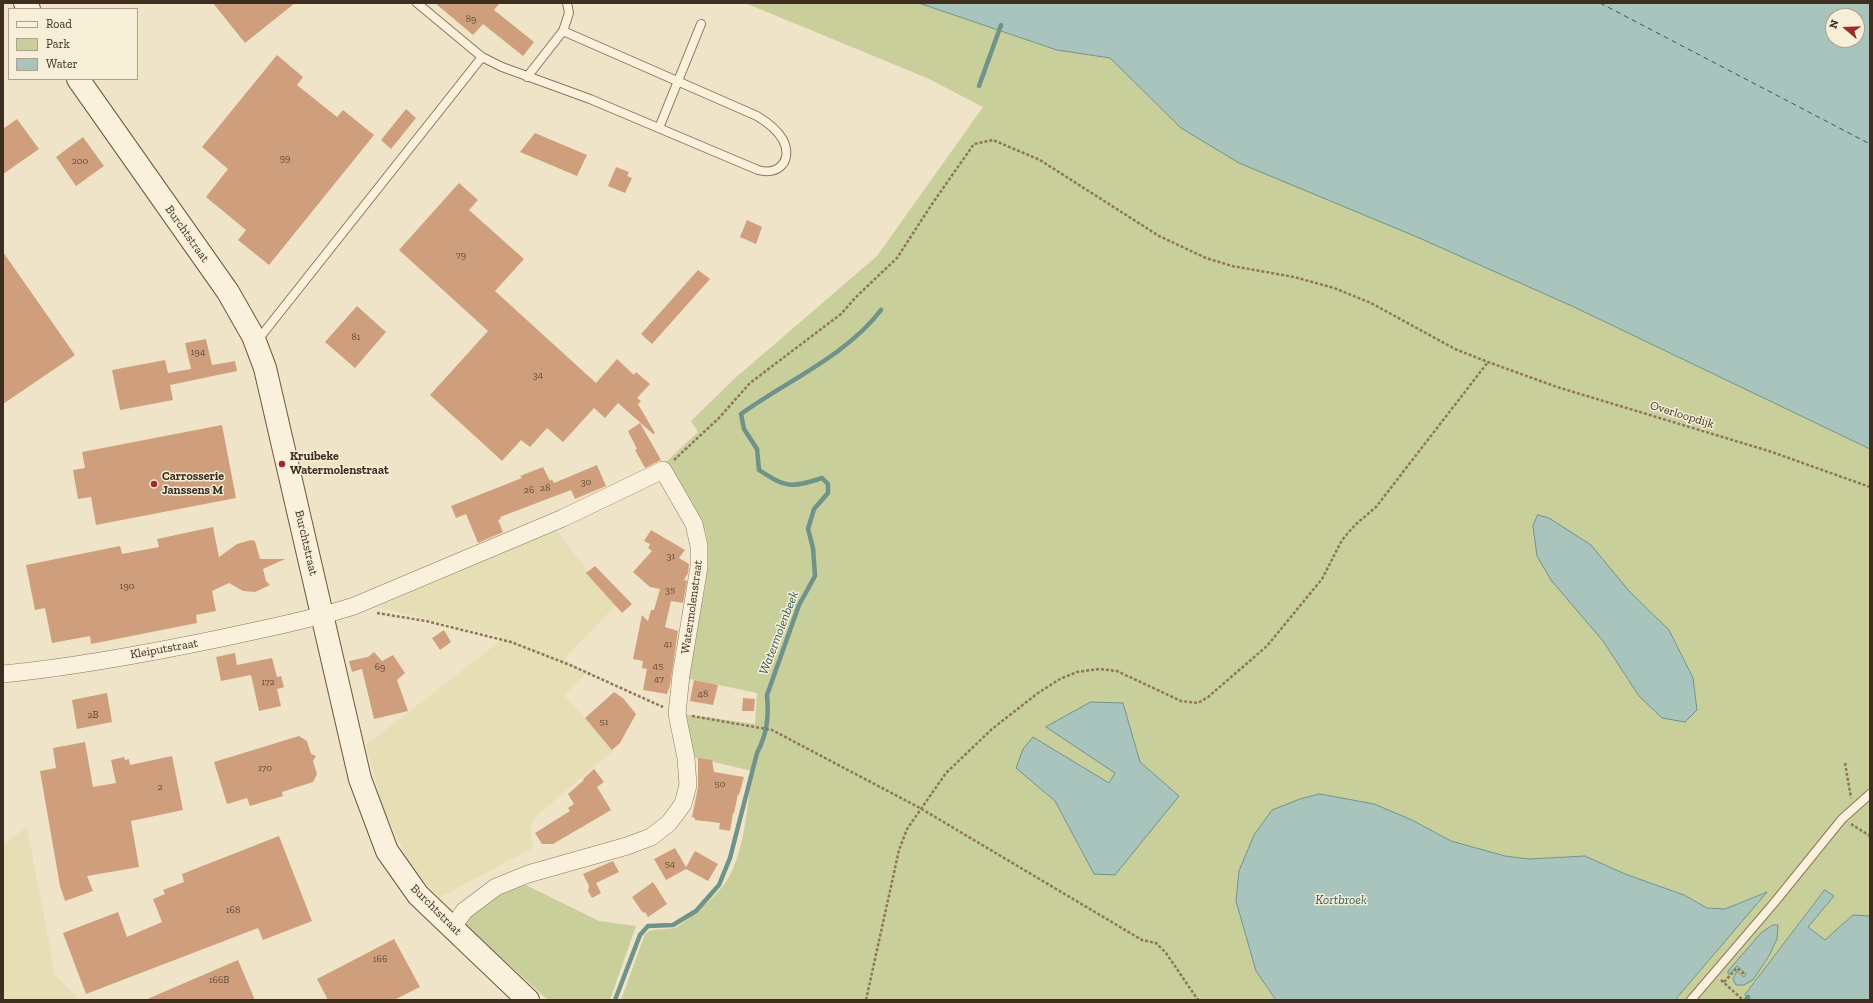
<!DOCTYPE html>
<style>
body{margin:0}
#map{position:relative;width:1873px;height:1003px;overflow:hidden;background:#f0e4c8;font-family:"Zilla Slab",serif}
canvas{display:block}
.frame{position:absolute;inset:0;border:4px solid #3d2e20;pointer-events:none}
.legend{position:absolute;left:8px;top:8px;width:130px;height:72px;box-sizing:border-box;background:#f7eed8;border:1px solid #ada18e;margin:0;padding:5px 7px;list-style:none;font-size:12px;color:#3d2e20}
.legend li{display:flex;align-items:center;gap:8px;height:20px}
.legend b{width:20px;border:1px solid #ada18e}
.north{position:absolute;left:1825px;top:8px;width:40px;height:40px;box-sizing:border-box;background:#f7eed8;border:1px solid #ada18e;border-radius:50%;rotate:289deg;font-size:11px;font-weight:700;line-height:16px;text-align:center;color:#3d2e20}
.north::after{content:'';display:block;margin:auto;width:14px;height:18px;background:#9e2a2b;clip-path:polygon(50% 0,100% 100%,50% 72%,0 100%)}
</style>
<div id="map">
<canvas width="1873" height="1003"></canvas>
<div class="frame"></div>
<ul class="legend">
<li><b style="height:5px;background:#faf1dc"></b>Road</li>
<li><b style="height:11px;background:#c9cf9b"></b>Park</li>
<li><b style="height:11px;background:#a9c4bc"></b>Water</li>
</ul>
<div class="north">N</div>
</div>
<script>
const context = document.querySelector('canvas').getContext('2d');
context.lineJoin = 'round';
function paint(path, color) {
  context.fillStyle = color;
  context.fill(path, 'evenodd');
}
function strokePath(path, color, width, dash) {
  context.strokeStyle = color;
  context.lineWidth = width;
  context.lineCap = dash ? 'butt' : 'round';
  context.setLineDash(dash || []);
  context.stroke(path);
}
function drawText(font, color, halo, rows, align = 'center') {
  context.font = font + ' "Zilla Slab",serif';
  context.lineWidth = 3;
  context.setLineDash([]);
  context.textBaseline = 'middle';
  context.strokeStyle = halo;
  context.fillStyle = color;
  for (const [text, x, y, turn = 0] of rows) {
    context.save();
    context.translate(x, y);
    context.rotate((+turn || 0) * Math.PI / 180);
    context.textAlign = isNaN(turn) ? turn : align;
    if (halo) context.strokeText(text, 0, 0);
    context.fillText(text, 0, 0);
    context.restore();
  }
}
const farmland = new Path2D(`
 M556,530L615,606L564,659L588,672L564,695L614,750L535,817L531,826V837L534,847L439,898L410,865L382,806L366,745L504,638L377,607Z
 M27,827L55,975L79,1000H3V844Z`);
const green = new Path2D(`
 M745,3H919L1057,50L1110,58L1181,128L1574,307L1870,449V916L1853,915L1825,940L1807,927L1834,896L1825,890L1746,995L1751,1000H1675L1766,892L1725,909L1707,908L1684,895L1625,874L1585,856L1529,859L1505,856L1451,841L1412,820L1239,871L1236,901L1256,971L1276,1000H621L645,934C655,925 670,933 680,925C695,914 710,901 723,886C745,857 747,806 752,771L692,757L684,714L755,724L757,693L685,678C693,643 716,563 705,531C696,507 681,483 666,462L698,432L691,421L734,379L877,256L983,107L927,78ZM1549,518L1565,529L1669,630L1693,678L1697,710L1639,696L1603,641ZM1123,703L1140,762L1179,796L1094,874L1055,801L1016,768L1033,737L1109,783L1115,773ZM1777,939L1769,956L1753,980L1733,979L1737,972L1744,977L1746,974L1737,965Z
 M524,884L599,921L636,926L610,1000H548L464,924L474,910L494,898Z`);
const water = new Path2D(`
 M919,3H1870V449L1574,307L1417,237L1239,163L1181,128L1110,58L1057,50ZM1833,16H1857V40H1833Z
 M1538,515L1549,518L1591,545L1629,591L1669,630L1693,678L1697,710L1685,722L1662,718L1639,696L1603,641L1551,580L1537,556L1533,526Z
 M1091,702L1123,703L1140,762L1179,796L1115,875L1094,874L1055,801L1016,768L1023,749L1033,737L1109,783L1115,773L1046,727Z
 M1320,794L1374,804L1412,820L1451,841L1505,856L1529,859L1585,856L1625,874L1684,895L1707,908L1725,909L1767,892L1675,1000H1276L1256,971L1236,901L1239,871L1254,835L1272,810L1300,799Z
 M1825,890L1834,896L1808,927L1825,940L1853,915L1870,916V1000H1751L1745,995Z
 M1773,925H1778L1777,939L1769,956L1753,980L1744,985H1736L1733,979L1737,971L1744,977L1746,974L1737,966L1730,974H1728V971L1761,933Z`);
const stream = new Path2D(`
 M979,86L1001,25
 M615,1000L640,935L648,926L673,925L696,911L719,885L730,858L757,753C767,734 769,717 767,695L799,605L815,576L813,548L808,529L814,509L828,493V484L822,478C791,488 786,488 759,470L757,449L744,429L741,414C787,381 847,355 881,310
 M1746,1000L1748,997`);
const ferry = new Path2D(`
 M1600,3L1870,144`);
const building = new Path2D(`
 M213,3H295L245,43Z
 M435,3H500L494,10L534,42L523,56L483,24L473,35Z
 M277,55L303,77L297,85L337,117L343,110L374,135L269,265L238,240L246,230L206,197L228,169L202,147Z
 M406,109L416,118L391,149L381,140Z
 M17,119L39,149L3,174V129Z
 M535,133L587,155L577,176L520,152Z
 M83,137L104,166L76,186L56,157Z
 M616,167L629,172L627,176L632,178L625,193L608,186Z
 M459,183L478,200L469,210L524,259L495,291L596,383L617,359L634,375L636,372L650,384L637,398L641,401L638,404L655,433L653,434L618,403L605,418L594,408L563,442L547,428L530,447L521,440L502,461L430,395L488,331L399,250Z
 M747,220L762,227L756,244L740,237Z
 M3,252L75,355L3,404Z
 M698,270L710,279L652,344L641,334Z
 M357,306L386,332L355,368L325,342Z
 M206,339L212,365L235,361L237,371L170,385L173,400L120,410L112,370L165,360L168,373L191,369L185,343Z
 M640,423L661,460L645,468L635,450L637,449L628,431Z
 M222,425L236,498L96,525L91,497L78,499L73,470L85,468L82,452Z
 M597,465L606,486L575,499L571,490L500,517L501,519L498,520L503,532L478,543L466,514L456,518L451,506L522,478L520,476L543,467L550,481L552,479L554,483Z
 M213,527L219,557L237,544L251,540L255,541L260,559H285L263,569L266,581L270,585L255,592L243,591L229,583L212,591L216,611L196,615L197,623L91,644L90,636L52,643L45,608L35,610L26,565L120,546L122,554L159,547L157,539Z
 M651,530L685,550L679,558L689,564L688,573L684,580L687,581L683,603L671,601L665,627L678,631L670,685L667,694L643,690L647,669L642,668L643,661L633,659L642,615L648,621L651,610H654L660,589L650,587L633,572L652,551L648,548L650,544L644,541Z
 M595,566L632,604L622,613L586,573Z
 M444,630L451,642L440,650L432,638Z
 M374,652L382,661L393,655L405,673L397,680L408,711L374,719L362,669L352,672L349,661L368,657Z
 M235,653L237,665L272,658L277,677L281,676L284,687L277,689L281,706L259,711L251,675L221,681L216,657Z
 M694,680L718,685L713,705L690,701Z
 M614,692L623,698L636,714L620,743L612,750L585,718Z
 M107,693L112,722L77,729L72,700Z
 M743,698L755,699L754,711H742Z
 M299,736L307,741L311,754L316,756L313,761L317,774L313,782L282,792L283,796L250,806L247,798L227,804L214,762Z
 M85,742L93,787L116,783L111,760L124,757L125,760L129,759L130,765L172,756L183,810L131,821L139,867L87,876L93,891L65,901L60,886L40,771L56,768L53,748Z
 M698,758L712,760L714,772L744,777L739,795L738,794L734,813H733L730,831L719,829L720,823L695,820V818L692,817L698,787Z
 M594,769L604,782L597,787L611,810L553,844H542L535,833L570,811L568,808L574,804L568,794L584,780L583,779Z
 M279,836L312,921L263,940L258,928L86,994L63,933L118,912L127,937L162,922L153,899L165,894L163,890L184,882L182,874Z
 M675,848L686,867L695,851L718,864L708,881L686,869L666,880L654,859Z
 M613,861L619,872L596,883L601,893L592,898L588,891L589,886L583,874Z
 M653,882L667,904L648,917L645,912L643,913L632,897Z
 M394,939L420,987L394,1000H328L317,979Z
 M238,960L255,1000H145Z`);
const path = new Path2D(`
 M674,460L719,418L750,383L841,314L856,297L897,258L932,204L974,144L993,140L1040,160L1159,236L1206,258L1232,266L1294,277L1334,288L1371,303L1455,349L1488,362L1557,387L1769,451L1870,487
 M377,613L426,621L511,642L570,665L663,707
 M692,716L772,730L920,808L1142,940L1156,943L1166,953L1198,1000
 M1845,763L1851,798
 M1851,824L1870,836
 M1721,980L1743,1000
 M1724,982L1737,968L1744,974
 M866,1000L899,850L907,829L946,773L992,729L1038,693L1060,679L1077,672L1099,669L1117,671L1181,701L1198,703L1208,697L1267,646L1322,579L1342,540L1355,525L1376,507L1488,362`);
const lane = new Path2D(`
 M417,3L482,57L502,67L590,99L758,170C779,176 793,160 783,140C777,129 767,122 757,116L563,31L527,77
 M563,31L569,13L567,3
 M659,128L701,24
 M257,341L482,57
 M1691,1000L1774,903L1842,819L1870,794`);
const street = new Path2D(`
 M3,674C76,667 150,653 222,638C267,628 311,620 354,606L563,518L663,470L694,524L699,546V567L681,675L677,714L686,758L688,785L683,804L669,823L651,837L627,846L528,874L496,887L464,911L453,927`);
const secondary = new Path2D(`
 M25,3L29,9
 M78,79L228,292L253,336L265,368L360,779L387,851L418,895L528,1000`);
const markers = [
 [282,464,4,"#9e2a2b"],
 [154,484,4,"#9e2a2b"]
];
const numberNames = [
 ["89",471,19],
 ["99",285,158],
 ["200",80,161],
 ["79",461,255],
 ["81",356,337],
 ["194",198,352],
 ["34",538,375],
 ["30",586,482],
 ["28",545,488],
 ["26",529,490],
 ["31",671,556],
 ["190",127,586],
 ["35",670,590],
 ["41",668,644],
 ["45",658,666],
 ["69",380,667],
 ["47",659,679],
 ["172",268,682],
 ["48",703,694],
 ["2B",93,715],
 ["51",604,722],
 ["170",265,768],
 ["50",720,784],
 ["2",160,787],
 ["54",670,864],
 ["168",233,910],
 ["166",380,959],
 ["166B",219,980]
];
const streetNames = [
 ["Burchtstraat",187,234,55],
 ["Overloopdijk",1682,415,17],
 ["Burchtstraat",306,543,77],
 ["Watermolenstraat",692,607,-82],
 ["Kleiputstraat",164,649,-10],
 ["Burchtstraat",436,910,45]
];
const poiNames = [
 ["Kruibeke",290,457],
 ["Watermolenstraat",290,471],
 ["Carrosserie",162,477],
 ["Janssens M",162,491]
];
const waterNames = [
 ["Watermolenbeek",779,633,-69],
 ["Kortbroek",1341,900]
];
paint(farmland, '#e6deb5');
paint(green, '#c9cf9b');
paint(water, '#a9c4bc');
strokePath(water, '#6f938a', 1);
strokePath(stream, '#6f938a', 4.5);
strokePath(ferry, '#2f5d5a', 1, [5, 4]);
paint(building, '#cf9f7d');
strokePath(lane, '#8d765c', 10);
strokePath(street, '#8d765c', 18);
strokePath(secondary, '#6f573f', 24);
strokePath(path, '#8d765c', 2.5, [3, 2]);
strokePath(lane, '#faf1dc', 8);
strokePath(street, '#faf1dc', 17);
strokePath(secondary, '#faf1dc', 22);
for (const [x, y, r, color] of markers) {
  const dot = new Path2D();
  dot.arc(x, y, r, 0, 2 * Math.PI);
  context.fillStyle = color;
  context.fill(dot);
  strokePath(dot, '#f7eed8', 1.5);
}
drawText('10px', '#624a37', null, numberNames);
drawText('12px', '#3d2e20', '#f7eed8', streetNames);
drawText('bold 12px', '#3d2e20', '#f7eed8', poiNames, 'left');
drawText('italic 13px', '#2f5d5a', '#f7eed8', waterNames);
</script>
